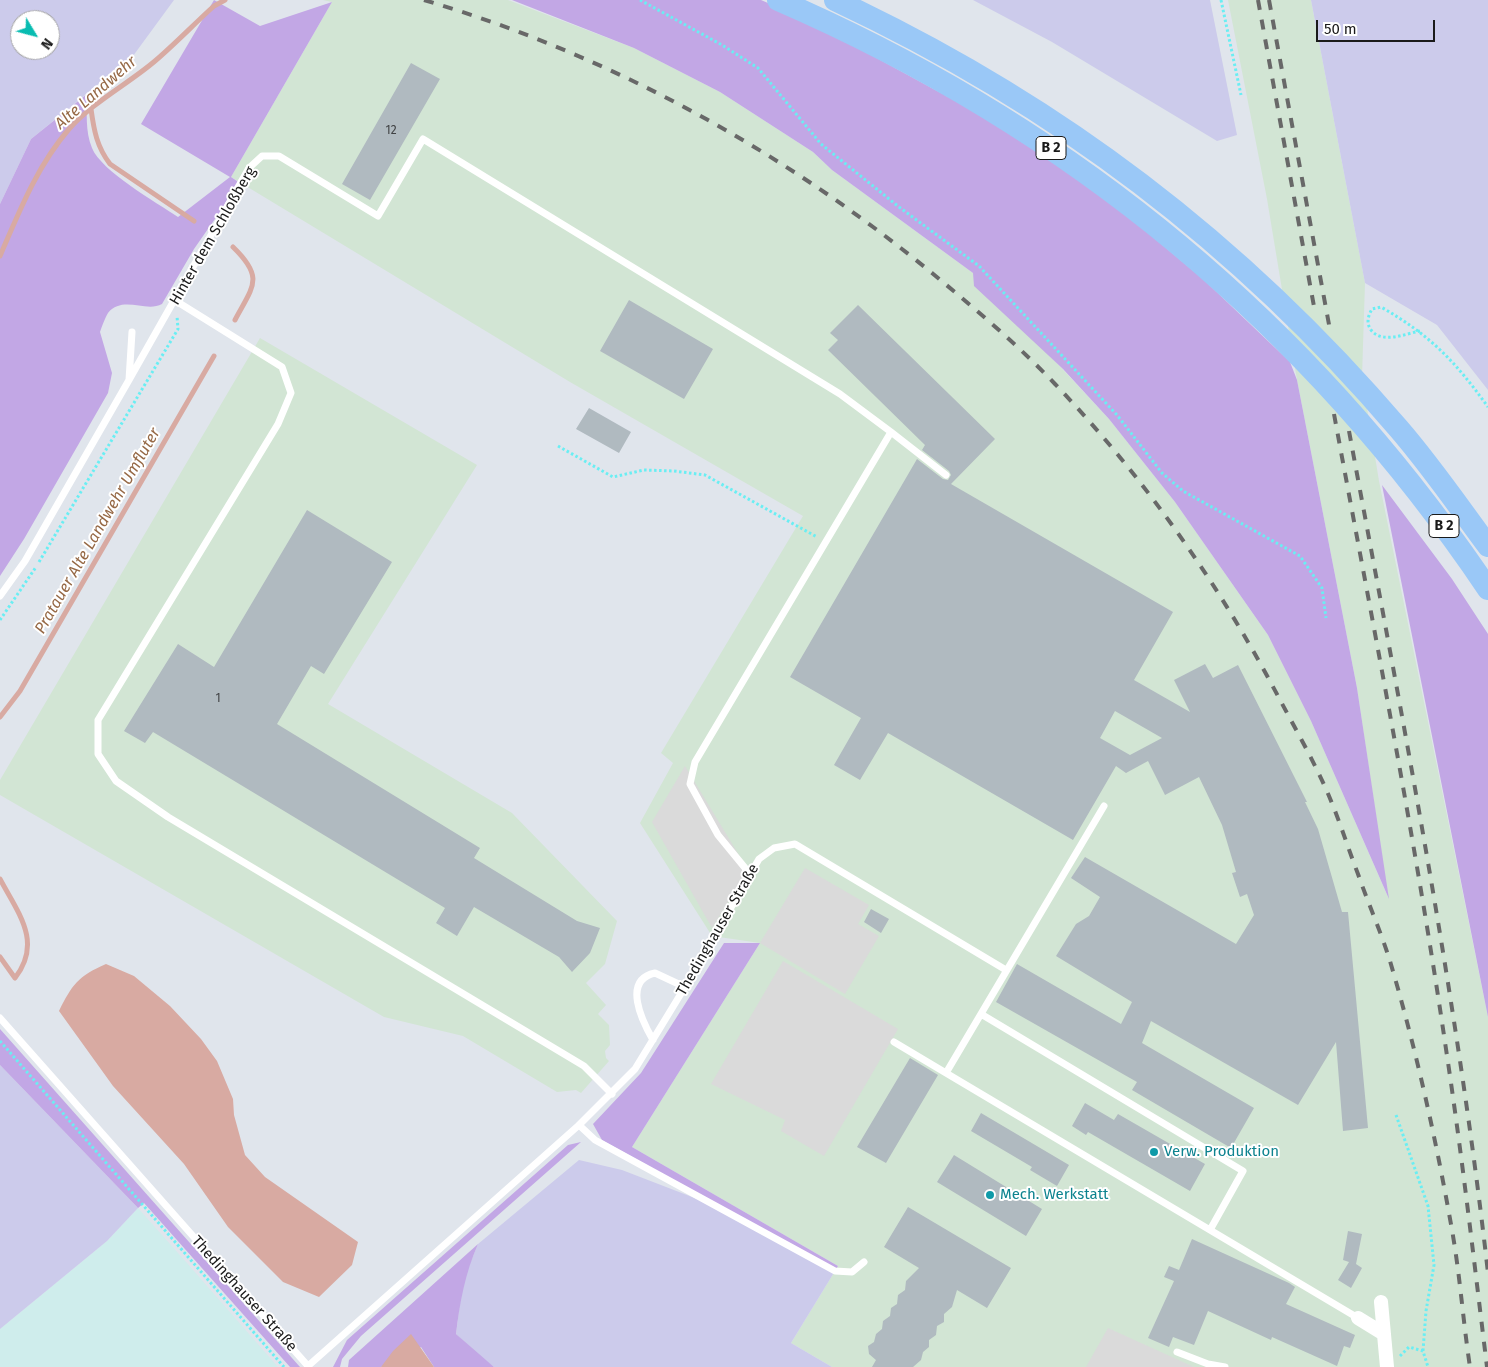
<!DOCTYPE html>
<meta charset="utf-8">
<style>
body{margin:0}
#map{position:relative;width:1488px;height:1367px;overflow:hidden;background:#e0e5ec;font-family:"Fira Sans",sans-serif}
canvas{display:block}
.north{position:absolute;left:10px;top:10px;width:50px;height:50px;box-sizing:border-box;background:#fff;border:1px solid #a3a3a3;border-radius:50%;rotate:127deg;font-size:14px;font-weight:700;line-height:20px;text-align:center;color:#1a1a1a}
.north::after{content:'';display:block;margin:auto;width:18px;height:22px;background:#08bcb1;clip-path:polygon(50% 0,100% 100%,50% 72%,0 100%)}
.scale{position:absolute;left:1316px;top:20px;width:119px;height:22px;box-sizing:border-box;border:2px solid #1a1a1a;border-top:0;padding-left:6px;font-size:15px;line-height:18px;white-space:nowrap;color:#1a1a1a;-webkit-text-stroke:4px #fff;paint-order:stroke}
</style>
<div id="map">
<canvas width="1488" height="1367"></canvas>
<div class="north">N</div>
<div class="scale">50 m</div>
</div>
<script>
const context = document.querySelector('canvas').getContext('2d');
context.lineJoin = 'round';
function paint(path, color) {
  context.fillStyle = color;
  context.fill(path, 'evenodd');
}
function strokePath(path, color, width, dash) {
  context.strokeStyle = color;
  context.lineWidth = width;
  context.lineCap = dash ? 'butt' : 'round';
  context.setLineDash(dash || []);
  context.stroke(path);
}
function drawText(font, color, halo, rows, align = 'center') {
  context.font = font + ' "Fira Sans",sans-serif';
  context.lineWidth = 4;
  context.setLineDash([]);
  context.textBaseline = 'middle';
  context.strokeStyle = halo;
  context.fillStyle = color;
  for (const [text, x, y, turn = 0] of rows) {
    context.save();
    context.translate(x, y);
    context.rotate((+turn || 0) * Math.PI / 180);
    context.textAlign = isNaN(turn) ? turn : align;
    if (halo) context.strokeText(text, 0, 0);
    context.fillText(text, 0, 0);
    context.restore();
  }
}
const commercial = new Path2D(`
 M138,1208L187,1263L278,1367H0V1329L107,1241Z`);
const industrial = new Path2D(`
 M323,0H508L634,48L720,92L813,152L832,170L973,273L1109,419L1175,502L1268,635L1311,721L1388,897L1357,688L1297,380L1267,199L1228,0H1311L1365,283L1362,377L1379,481L1488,1017V1367H832L791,1343L838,1266L632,1147L760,943L712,936L640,823L673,763L661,753L803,516L570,382L231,177L332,2Z
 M260,338L477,465L328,704L512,813L617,921L605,964L586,983L606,1005L598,1014L609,1025L610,1045L605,1051L606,1058L609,1061L581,1093L576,1090L557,1092L463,1036L384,1017L0,795V780Z`);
const farmland = new Path2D(`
 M0,0H174L133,56L31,139L0,204ZM20,20H50V50H20Z
 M973,0H1210L1237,135L1217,141L1052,42Z
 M1311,0H1488V390L1437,325L1365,283Z
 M0,1065L138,1208L107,1241L0,1329Z
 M579,1160L622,1170L705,1202L835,1271L791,1343L832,1367H494L479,1356L456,1334L461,1294L467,1271L478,1244Z`);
const grass = new Path2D(`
 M214,0L260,26L332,2L231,177L240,183L194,249L162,304C146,313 123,295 108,313C105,318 102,326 100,332L112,373L108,393L24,539L0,576V204L31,139L87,94C87,112 85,131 92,148C101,171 156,202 178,217L230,177L141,124Z
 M512,0H761L807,20L1007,129L1117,207L1203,279L1290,362L1297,380L1357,688L1389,899L1311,721L1268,635L1175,502L1109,419L1063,369L974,286L973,273L832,170L813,152L720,92L634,48Z
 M1382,485L1452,579L1488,634V1017Z
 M724,943H760L632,1147L838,1266L835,1271L602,1140L593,1124L641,1073Z
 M0,1029L300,1367H290L144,1203L138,1208L0,1065Z
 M581,1142L361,1336L342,1359L340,1367H333L347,1340L568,1145Z
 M478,1244C465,1274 460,1301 456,1334L494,1367H434L421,1347L381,1367H348L349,1360Z`);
const parking = new Path2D(`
 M685,766L748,870L712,928L652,822Z
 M805,868L869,905L858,924L879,936L845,994L760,943Z
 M783,961L898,1029L824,1156L781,1131L785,1120L711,1084Z
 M1108,1328L1194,1367H1086Z`);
const water = new Path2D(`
 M106,964L134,976L170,1006L201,1039L217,1061L233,1099L234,1115L245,1155L265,1177L358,1242L352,1265L319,1297L283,1282L228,1227L184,1164L113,1086L59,1011C72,985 78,976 106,964Z
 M411,1334L434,1367H381L393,1351Z`);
const stream = new Path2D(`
 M91,109C94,131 97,147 110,164L194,221
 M233,247C265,278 253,286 235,320
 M0,256C19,212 37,166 69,129C93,102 128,84 155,61C176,43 194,24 214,6L225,0
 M0,717L20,691L214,356
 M0,879C18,913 43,942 15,978L0,957`);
const building = new Path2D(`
 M411,63L440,79L370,200L342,184Z
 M629,300L713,349L684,399L600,351Z
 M858,305L995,439L951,484L1173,612L1134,680L1190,712L1174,680L1205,664L1213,678L1238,665L1307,802H1305L1318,829L1342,912H1348L1368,1128L1343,1131L1336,1042L1298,1105L1151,1021L1142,1043L1254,1108L1231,1148L1132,1090L1137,1082L996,1002L1017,964L1121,1024L1132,1002L1056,956L1076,924L1089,916L1100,897L1071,878L1085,857L1236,944L1254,915L1247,894L1240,897L1232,873L1236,872L1222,825L1199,777L1165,795L1148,761L1126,773L1116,766L1073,840L888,733L860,780L834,765L861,718L790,677L917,459L943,479L948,480L951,475L949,471L922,450L925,445L828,350L838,340L830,333ZM1115,711L1162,738L1130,755L1100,738Z
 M589,408L631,432L619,453L576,429Z
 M307,510L392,562L324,674L311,666L277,724L480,848L474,858L577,921L600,928L590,953L572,972L559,957L474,907L457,936L436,923L445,908L153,732L145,743L124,731L178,644L214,667Z
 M871,909L889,919L881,933L864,922Z
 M910,1058L938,1075L886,1163L857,1147Z
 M1085,1103L1114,1120L1118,1114L1205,1164L1190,1191L1088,1132L1086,1135L1072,1126Z
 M981,1113L1069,1165L1057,1186L1030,1170L1032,1167L971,1131Z
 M954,1155L1042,1209L1026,1236L937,1182Z
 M908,1207L1011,1268L987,1308L957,1290L952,1307L944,1314V1322L937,1326L936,1335L929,1340V1347L923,1352L921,1360L913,1367H872L876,1360L869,1354L868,1346L874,1342L876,1334L882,1329L883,1321L890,1316L891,1308L897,1304L898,1295L905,1290L906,1281L919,1268L884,1247Z
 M1348,1231L1362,1234L1356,1264L1362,1268L1351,1288L1338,1280L1349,1262L1343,1260Z
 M1192,1239L1289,1283L1295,1287L1286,1304L1355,1335L1350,1348L1344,1346L1337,1366L1272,1337L1271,1340L1208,1311L1194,1345L1173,1337L1169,1347L1148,1338L1174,1281L1164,1277L1169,1266L1179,1270Z`);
const path = new Path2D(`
 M640,0L722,45L758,68L821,144L899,207L979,266L1117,415L1162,473L1183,491L1300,556L1322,588L1326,618
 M1221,0L1241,95
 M1420,331C1405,334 1382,344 1371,330C1366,323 1368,316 1372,309L1381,307C1430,335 1455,361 1488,407
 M558,446L613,477L644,470L674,471L705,475L817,537
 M39,562L178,329L177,316
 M0,620L36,567
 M0,1041L284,1367
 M1396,1115L1428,1206L1434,1265L1426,1311L1423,1351
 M1400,1356L1409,1347L1423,1351L1428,1367`);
const service = new Path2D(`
 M176,301L282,367L291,393L278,424L98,720V754L116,781L168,817L584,1066L612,1094
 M129,380L249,168L262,156H279L378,216L423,139L840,394L891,432L695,762L690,784L718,835L750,874
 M891,432L946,475
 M0,596L25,561L129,380L132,332
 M1104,806L946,1073L1358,1318
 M981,1014L1243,1171L1210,1230
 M0,1018L308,1366L579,1125L635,1069L685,987L759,859L774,848L795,844L1006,970
 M653,1040C642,1021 622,980 655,973L685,987
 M894,1042L946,1073
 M579,1125L595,1140L835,1271L852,1272L864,1262
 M1177,1352L1208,1364L1225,1367`);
const minor = new Path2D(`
 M1381,1302L1387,1367
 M1358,1318L1384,1334`);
const primary = new Path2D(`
 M778,0C1071,127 1309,324 1488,589
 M835,0C1057,104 1240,243 1399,429C1431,466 1459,507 1488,546`);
const rail = new Path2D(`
 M424,0C610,55 782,150 932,273C974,308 1017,344 1055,384C1144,477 1219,584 1279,698C1296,730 1315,763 1329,796C1340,822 1348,848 1358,874C1368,903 1381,932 1390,961C1416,1049 1436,1139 1452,1230C1460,1275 1463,1321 1470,1367
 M1258,0L1315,312
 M1269,0L1330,330
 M1334,414C1373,625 1415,837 1446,1049C1462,1155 1474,1261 1487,1367
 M1349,431C1401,711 1456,990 1488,1273`);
const markers = [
 [1154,1152,5,"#0f9aa8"],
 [990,1195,5,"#0f9aa8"]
];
const numberNames = [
 ["12",391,131],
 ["1",218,699]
];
const shields = [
 [1051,148,30],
 [1444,526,30]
];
const shieldNames = [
 ["B 2",1051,148],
 ["B 2",1444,526]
];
const streetNames = [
 ["Hinter dem Schloßberg",213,236,-60],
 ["Thedinghauser Straße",718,930,-60],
 ["Thedinghauser Straße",244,1294,48]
];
const cultureNames = [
 ["Verw. Produktion",1164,1152],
 ["Mech. Werkstatt",1000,1195]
];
const waterNames = [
 ["Alte Landwehr",96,93,-41],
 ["Pratauer Alte Landwehr Umfluter",98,531,-60]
];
paint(commercial, '#cfedec');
paint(industrial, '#d2e5d4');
paint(farmland, '#cccbeb');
paint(grass, '#c2a7e5');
paint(parking, '#dadada');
paint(water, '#d8aaa2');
strokePath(stream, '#d8aaa2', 5);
paint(building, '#b0bac0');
strokePath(path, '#6aeef3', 3, [2.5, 2.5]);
strokePath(service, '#fff', 7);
strokePath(minor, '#fff', 14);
strokePath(primary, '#9ac8f7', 22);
strokePath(rail, '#686868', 4, [10, 10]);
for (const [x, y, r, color] of markers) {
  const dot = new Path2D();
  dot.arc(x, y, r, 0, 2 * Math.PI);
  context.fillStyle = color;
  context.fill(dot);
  strokePath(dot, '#fff', 2);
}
drawText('12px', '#404244', null, numberNames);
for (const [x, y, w] of shields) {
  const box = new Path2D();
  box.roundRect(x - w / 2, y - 11.5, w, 23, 4);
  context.fillStyle = '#fff';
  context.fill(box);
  strokePath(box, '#1a1a1a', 1);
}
drawText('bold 14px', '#1a1a1a', null, shieldNames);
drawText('15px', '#1a1a1a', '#fff', streetNames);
drawText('15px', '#0d838f', '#fff', cultureNames, 'left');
drawText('italic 16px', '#966946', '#fff', waterNames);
</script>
